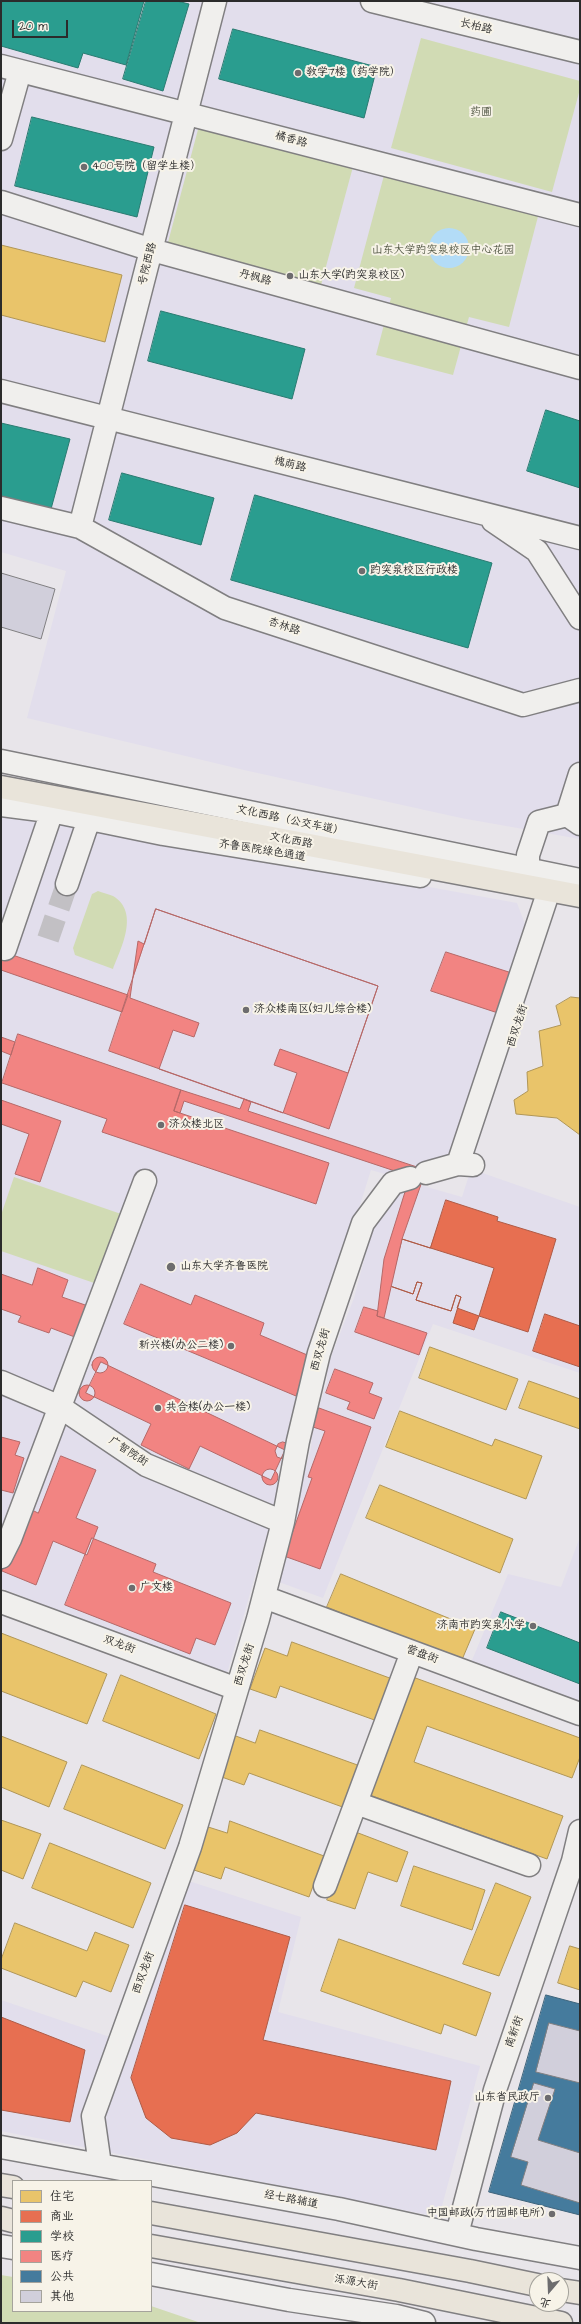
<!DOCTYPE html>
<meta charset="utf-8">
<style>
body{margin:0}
#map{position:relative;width:581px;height:2324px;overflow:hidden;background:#e8e5ea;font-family:"Architects Daughter","LXGW WenKai TC",sans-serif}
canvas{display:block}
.frame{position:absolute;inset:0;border:2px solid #2b2b2b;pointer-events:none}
.legend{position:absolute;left:12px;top:2180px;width:140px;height:132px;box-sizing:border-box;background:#f7f3e8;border:1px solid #a5a39c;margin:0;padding:5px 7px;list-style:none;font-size:12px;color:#2b2b2b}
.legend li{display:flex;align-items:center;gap:8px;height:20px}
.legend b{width:20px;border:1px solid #a5a39c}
.north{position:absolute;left:529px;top:2272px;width:40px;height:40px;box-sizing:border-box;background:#f7f3e8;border:1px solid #a5a39c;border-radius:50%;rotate:199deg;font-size:11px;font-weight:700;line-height:16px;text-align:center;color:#2b2b2b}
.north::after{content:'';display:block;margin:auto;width:14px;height:18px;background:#6d6c6e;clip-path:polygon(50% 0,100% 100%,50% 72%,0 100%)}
.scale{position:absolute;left:12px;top:20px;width:56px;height:18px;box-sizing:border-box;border:2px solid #2b2b2b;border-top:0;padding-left:5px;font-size:12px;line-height:14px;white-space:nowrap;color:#2b2b2b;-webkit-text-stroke:3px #f7f3e8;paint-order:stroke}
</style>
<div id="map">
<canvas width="581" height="2324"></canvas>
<div class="frame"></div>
<ul class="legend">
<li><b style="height:11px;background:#e9c46a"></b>住宅</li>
<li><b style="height:11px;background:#e76f51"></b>商业</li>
<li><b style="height:11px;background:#2a9d8f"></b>学校</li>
<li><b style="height:11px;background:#f28482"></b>医疗</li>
<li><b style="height:11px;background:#457b9d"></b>公共</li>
<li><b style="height:11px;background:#d1cfdb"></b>其他</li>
</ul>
<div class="north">北</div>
<div class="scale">20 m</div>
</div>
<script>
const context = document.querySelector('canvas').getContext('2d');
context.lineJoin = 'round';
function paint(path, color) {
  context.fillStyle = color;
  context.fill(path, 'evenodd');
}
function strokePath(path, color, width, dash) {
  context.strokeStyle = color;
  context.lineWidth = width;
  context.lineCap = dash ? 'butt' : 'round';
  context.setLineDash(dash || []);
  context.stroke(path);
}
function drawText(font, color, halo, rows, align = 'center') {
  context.font = font + ' "Architects Daughter","LXGW WenKai TC",sans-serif';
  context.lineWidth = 4;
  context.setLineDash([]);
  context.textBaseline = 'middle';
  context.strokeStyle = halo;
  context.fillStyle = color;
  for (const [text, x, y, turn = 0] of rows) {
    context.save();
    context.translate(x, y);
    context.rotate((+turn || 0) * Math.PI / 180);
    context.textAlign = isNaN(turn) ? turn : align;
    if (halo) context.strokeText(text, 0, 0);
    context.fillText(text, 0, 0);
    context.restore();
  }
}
const built = new Path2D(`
 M1,1H580V839L461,818L244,770L27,718L66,571L1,552Z
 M1,809L517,903L529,935L456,1153L395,1177L371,1170L312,1357L296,1396L289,1456L283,1459L277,1471L279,1477L272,1517L226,1677L1,1588Z
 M471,1169L580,1207V1373L433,1324L323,1598L276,1581L311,1448L313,1427L327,1381V1367L354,1298L376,1215L406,1181L462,1197Z
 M580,1537V1707L470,1665L508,1574L561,1587Z
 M173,1876L301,1917L278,2012L480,2066L439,2217L1,2131V2000L113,2038Z`);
const green = new Path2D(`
 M421,38L580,81V89L552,192L391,148Z
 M200,122L354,163L321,285L167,246Z
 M387,164L541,205L509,327L469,317L453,375L376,355L391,298L354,288Z
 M98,891C102,893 109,894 113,896C140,912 121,948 113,969L75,955L73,948L92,894Z
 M14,1177L124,1215L100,1285L1,1251V1215Z
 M1,2275L13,2277V2311H151V2306L201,2323H1Z`);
const water = new Path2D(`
 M429 248a20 20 0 1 1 40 0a20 20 0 1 1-40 0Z`);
const homes = new Path2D(`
 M1,245L122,275L105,342L1,315Z
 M571,997L580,998V1135L557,1118L516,1114L514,1100L528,1091L527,1072L543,1066L539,1031L561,1025L556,1006Z
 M430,1347L518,1379L506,1410L419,1378Z
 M529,1381L580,1399V1429L519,1408Z
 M400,1411L492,1446L495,1439L542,1456L526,1499L386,1447Z
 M380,1485L513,1539L500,1573L366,1518Z
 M341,1574L475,1629L461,1662L327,1607Z
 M1,1633L107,1674L87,1724L1,1691Z
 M292,1642L395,1680L380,1722L280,1686L276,1698L250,1689L265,1648L287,1656Z
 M121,1675L216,1714L199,1759L103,1721Z
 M410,1676L580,1738V1757L572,1778L427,1726L414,1762L563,1816L547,1859L367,1794Z
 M260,1730L363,1767L348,1809L249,1773L244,1785L219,1776L233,1735L255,1743Z
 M1,1736L67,1762L49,1807L1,1787Z
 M82,1765L183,1805L165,1849L64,1809Z
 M1,1820L41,1834L23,1879L1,1870Z
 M230,1821L324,1856L309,1897L225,1867L221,1879L188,1868L202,1825L227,1833Z
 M353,1831L408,1852L397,1882L368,1872L355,1909L327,1900Z
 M50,1843L151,1883L133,1928L32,1888Z
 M414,1866L485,1890L472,1930L401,1906Z
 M496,1883L531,1897L499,1976L463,1964Z
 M15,1923L87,1951L95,1932L129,1945L111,1992L83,1981L76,1997L1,1968V1960Z
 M339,1939L491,1993L476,2036L444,2024L441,2034L321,1991Z
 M570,1946L580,1949V1990L558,1983Z`);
const shops = new Path2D(`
 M446,1200L498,1217L497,1221L556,1239L528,1332L479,1316L474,1330L453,1323L461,1297L456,1295L451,1311L416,1300L422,1283L417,1282L413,1294L390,1286L402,1239L430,1248Z
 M402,1239L494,1268L479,1316L457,1308L461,1297L456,1295L451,1311L416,1300L422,1283L417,1282L413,1294L390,1286Z
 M545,1314L580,1326V1367L533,1351Z
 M185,1905L290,1937L263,2040L451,2081L436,2150L256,2113L237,2133L210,2145L171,2138L146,2118L131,2078Z
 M1,2017L85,2050L70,2122L1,2110Z`);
const schools = new Path2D(`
 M1,1H144L126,65L83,53L78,68L1,46Z
 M146,1H177L189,4L163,91L123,79Z
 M233,29L377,67L364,118L219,79Z
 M32,117L154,147L137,217L15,186Z
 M161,311L305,349L292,399L148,361Z
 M546,410L580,421V488L527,471Z
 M1,423L70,439L51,509L1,496Z
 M122,473L214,498L201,545L109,520Z
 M255,495L492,563L468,648L231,580Z
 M501,1612L580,1643V1684L487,1648Z`);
const health = new Path2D(`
 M156,909L378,986L348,1073L280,1049L274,1065L297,1073L283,1113L159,1069L173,1030L194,1037L199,1023L130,998L138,941L144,944Z
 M156,909L378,986L329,1129L109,1051Z
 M1,951L128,995L122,1012L1,970Z
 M446,952L515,974L501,1014L431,991Z
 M18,1034L181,1090L174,1111L329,1163L316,1204L102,1132L107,1119L2,1083Z
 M1,1037L15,1042L11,1055L1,1051Z
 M181,1090L240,1109L244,1099L251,1102L248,1111L426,1170L402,1239L384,1318L377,1316L384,1259L410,1176L184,1101L180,1113L174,1111Z
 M1,1100L61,1121L40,1182L15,1174L29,1134L1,1124Z
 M38,1268L68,1280L62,1297L91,1307L80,1339L51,1328L49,1333L18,1322L21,1316L1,1309V1274L32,1285Z
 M141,1284L191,1305L195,1295L264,1323L260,1335L312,1357L296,1396L124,1324Z
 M364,1307L378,1311L377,1316L427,1333L419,1355L355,1332Z
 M92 1365a8 8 0 1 1 16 0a8 8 0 1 1-16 0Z
 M101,1362L285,1450L271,1480L200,1446L189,1469L141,1445L151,1424L86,1393Z
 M335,1369L373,1383L369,1393L382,1398L374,1419L347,1409L350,1402L326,1393Z
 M79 1393a8 8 0 1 1 16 0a8 8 0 1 1-16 0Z
 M319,1408L371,1427L320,1569L284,1556L312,1478L308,1477L325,1431L313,1427Z
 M1,1437L20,1442L15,1455L24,1458L13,1493L1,1490Z
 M283,1442L289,1444V1456L283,1459L277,1457L275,1451L278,1444Z
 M61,1456L96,1470L76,1518L98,1527L87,1555L53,1541L36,1585L2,1571L28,1508L38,1513Z
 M262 1477a8 8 0 1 1 16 0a8 8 0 1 1-16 0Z
 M92,1538L156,1564L153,1572L231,1603L215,1645L196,1638L190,1654L65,1605Z`);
const public = new Path2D(`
 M546,1995L580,2004V2215L489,2192Z`);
const building = new Path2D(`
 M1,573L55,589L41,639L1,627Z
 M549,2023L580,2031V2083L536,2072Z
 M534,2083L555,2089L538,2140L580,2153V2203L521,2185L528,2162L511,2157Z`);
const minorTunnel = new Path2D(`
 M48,939L67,884`);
const minor = new Path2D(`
 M372,1L580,52
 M1,66L580,215
 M1,139L20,71
 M1,202L152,250L580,368
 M1,391L580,538
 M1,508L80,527L225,608L523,705L580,690
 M493,521L537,551L580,618
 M80,527L215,1
 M1,761L580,880
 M1,805L56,812L163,834L420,876
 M567,815L580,774
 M67,884L89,819
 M5,949L52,811
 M458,1164L549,890L528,870V855L539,822L567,815L580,824
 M426,1173L458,1164L473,1165
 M1,1382L60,1407L146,1465L283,1522
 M1,1557L10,1539L145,1181
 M264,1597L580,1714
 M1,1602L237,1689
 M356,1803L529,1865
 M325,1886L412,1652
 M1,2147L339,2209L476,2239L580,2258
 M100,2165L93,2116L190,1847L258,1619L283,1522L298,1441L319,1353L363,1223L393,1183L410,1178
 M457,2234L495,2090L573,1861L580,1831
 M1,2246L13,2248
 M151,2274L289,2300L396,2316L424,2323`);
const major = new Path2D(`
 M1,787L580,896
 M1,2185L13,2187
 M151,2213L470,2271L537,2285
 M1,2218L13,2221
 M151,2246L399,2290L561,2323
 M561,2290L580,2293`);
const markers = [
 [298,73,4,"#6d6c6e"],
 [84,167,4,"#6d6c6e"],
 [290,276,4,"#6d6c6e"],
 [362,571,4,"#6d6c6e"],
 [246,1010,4,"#6d6c6e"],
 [161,1125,4,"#6d6c6e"],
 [171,1267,5,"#6d6c6e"],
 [231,1346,4,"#6d6c6e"],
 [158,1408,4,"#6d6c6e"],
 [132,1588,4,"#6d6c6e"],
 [533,1626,4,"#6d6c6e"],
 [548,2098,4,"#6d6c6e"],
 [552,2214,4,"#6d6c6e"]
];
const streetNames = [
 ["长柏路",476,27,14],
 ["橘香路",291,140,15],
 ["号院西路",148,264,-76],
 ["丹枫路",255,278,15],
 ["槐荫路",290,465,14],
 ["杏林路",284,627,18],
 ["文化西路（公交车道）",290,821,12],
 ["文化西路",291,841,11],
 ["齐鲁医院绿色通道",262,851,9],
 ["西双龙街",518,1026,-72],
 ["西双龙街",321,1350,-74],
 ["广智院街",128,1452,33],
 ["双龙街",119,1645,20],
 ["营盘街",422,1655,20],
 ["西双龙街",245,1665,-73],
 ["西双龙街",144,1973,-70],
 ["南新街",515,2032,-71],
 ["经七路辅道",291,2200,11],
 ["泺源大街",356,2283,10]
];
const poiNames = [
 ["教学7楼（药学院）",306,73],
 ["400号院（留学生楼）",92,167],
 ["山东大学(趵突泉校区)",298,276],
 ["趵突泉校区行政楼",370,571],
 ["济众楼南区(妇儿综合楼)",254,1010],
 ["济众楼北区",169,1125],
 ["山东大学齐鲁医院",180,1267],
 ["新兴楼(办公二楼)",223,1346,"right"],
 ["共合楼(办公一楼)",166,1408],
 ["广文楼",140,1588],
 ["济南市趵突泉小学",525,1626,"right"],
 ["山东省民政厅",540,2098,"right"],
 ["中国邮政(万竹园邮电所)",544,2214,"right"]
];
const parkNames = [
 ["药圃",481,113],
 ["山东大学趵突泉校区中心花园",443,251]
];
paint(built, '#e2deec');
paint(green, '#d1dbb4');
paint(water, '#b3dcf7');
paint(homes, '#e9c46a');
strokePath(homes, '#b09657', 1);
paint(shops, '#e76f51');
strokePath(shops, '#af5b46', 1);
paint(schools, '#2a9d8f');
strokePath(schools, '#2a7b71', 1);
paint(health, '#f28482');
strokePath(health, '#b66968', 1);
paint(public, '#457b9d');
strokePath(public, '#3d637b', 1);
paint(building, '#d1cfdb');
strokePath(building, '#807f81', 1);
strokePath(minorTunnel, '#c2c0c4', 22, [22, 11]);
strokePath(minor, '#807f81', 25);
strokePath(major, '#807f81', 25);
strokePath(minor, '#f0efed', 22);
strokePath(major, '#e9e4da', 22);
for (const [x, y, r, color] of markers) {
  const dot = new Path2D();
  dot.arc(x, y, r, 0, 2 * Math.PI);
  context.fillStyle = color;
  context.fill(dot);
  strokePath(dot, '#f7f3e8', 1.5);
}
drawText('11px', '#2b2b2b', '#f7f3e8', streetNames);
drawText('11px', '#2b2b2b', '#f7f3e8', poiNames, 'left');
drawText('11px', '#505542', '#f7f3e8', parkNames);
</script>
